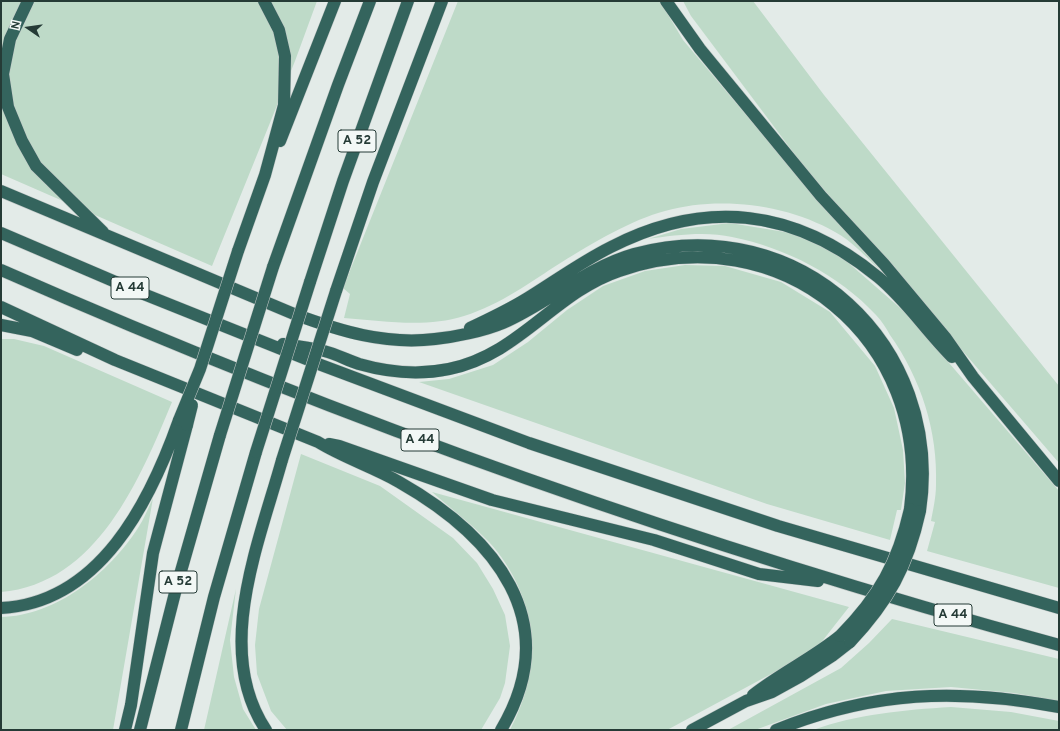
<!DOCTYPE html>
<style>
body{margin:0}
#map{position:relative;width:1060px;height:731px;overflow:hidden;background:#e3ebe8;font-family:Overpass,sans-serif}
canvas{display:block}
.frame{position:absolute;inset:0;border:2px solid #253b36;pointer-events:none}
.north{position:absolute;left:8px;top:8px;width:40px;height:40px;-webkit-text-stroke:3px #f3f8f6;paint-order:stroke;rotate:283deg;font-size:11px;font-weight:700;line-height:16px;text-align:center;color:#253b36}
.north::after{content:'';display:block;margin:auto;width:14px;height:18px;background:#253b36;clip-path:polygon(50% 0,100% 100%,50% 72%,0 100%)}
</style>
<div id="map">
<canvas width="1060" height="731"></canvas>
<div class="frame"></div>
<div class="north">N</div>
</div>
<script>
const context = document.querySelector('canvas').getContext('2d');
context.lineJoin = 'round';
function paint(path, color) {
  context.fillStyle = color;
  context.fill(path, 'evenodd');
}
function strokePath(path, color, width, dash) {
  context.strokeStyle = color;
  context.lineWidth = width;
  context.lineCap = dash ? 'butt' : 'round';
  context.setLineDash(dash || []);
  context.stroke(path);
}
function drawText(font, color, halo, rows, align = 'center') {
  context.font = font + ' Overpass,sans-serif';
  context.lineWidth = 3.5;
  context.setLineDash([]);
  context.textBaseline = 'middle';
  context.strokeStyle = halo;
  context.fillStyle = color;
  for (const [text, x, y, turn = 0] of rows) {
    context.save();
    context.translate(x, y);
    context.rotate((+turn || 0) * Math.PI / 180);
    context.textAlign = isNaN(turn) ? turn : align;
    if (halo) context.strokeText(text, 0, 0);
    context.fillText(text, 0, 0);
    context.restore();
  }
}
const green = new Path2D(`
 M1,1H317L295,61L212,266L1,174Z
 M458,1H660L683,40L800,179L881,271C868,259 851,240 835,232C786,204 719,196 665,211C633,219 591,244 562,262C530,282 502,304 464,316C426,328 384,321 344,318L350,294L343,288Z
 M683,1H753L824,95L1059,386V463L802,164L691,16Z
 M730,223L791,233L836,252L907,314L1059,491V588L927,551L935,522L931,521C933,510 936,497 936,485C938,431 921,379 890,335C886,328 882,321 876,315C839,275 786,248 732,237C707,231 674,235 648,239L681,229Z
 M685,265L725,266L781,282L830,312L875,366L894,408L903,450L905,483L901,510H897L890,540L767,504L419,382L449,379L493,365L528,342L567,310L603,286L645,271Z
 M1,339H14L44,346L172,402C140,479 97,584 1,592Z
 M301,454L380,486L453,538L477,563L493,589L505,615L510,646L505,683L500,698L481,730H287L271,711L257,674L255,645L259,609Z
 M432,492L849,607L820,644L784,667L667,730H510C544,667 538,596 489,542C472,524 451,509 432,492Z
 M153,498L113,730H1V617C56,616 109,573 138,528C144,519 148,508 153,498Z
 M236,589L230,640L234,677L243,709L256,730H204Z
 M892,619L1059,659V701L1014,693L951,687L886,691L826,704L755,730H728L841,668L869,643Z
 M951,707L1011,712L1059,721V730H813C857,714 904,710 951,707Z`);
const highway = new Path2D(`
 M28,1L10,39L3,74L8,107L22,141L36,166L103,232
 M666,1L700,49L821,196L884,264L945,337L973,377L1059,481
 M280,141L335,1
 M1,191L294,314C340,331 385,345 435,339C455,337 484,331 503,323C549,303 585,268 634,254C799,209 945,345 920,511
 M1,233L146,295L321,365L529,443L778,526L1059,608
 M238,251L265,175L284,105L285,56L279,30L264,1
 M273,267L338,85L370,1
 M1,270C344,421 698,547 1059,645
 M310,282L343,181L408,1
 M336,291L373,182L442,1
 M1,307L115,360L318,442C344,458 373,467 399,482C494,536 566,621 501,730
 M1,325L32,331L77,350
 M470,328C487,320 504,312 521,302C551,284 579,263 611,247C706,198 796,209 878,277C906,300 926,331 952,357
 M283,344C297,346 311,348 324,351C336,354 347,360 359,364C387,372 420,375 449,369C519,355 554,293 619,271C781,215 932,339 910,509
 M329,444L339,446L492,500L654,540L759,574L818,581
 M1,608C100,603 150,502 179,420
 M753,695C781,673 813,658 840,636
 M125,730L131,705L153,553L187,425
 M140,730L177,585L220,435
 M181,730L214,597L256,452
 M266,730C213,651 259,543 282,460
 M692,730L746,701L772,692L801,676L832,656L850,642
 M776,730C873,691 957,688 1059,707`);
const highwayBridge = new Path2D(`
 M179,420L200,369L238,251
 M187,425L192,405
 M220,435L273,267
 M256,452L310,282
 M282,460L336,291
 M840,636C879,597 898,562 910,509
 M850,642C888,602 908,566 920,511`);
const shields = [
 [357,141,38],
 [130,288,38],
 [420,440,38],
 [178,582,38],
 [953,615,38]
];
const shieldNames = [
 ["A 52",357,141],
 ["A 44",130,288],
 ["A 44",420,440],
 ["A 52",178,582],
 ["A 44",953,615]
];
paint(green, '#bedac8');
strokePath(highway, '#c2c8c7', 13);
strokePath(highway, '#34645d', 12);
strokePath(highwayBridge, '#c2c8c7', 13, []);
strokePath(highwayBridge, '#34645d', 12);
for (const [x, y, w] of shields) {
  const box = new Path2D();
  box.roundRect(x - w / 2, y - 11, w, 22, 3);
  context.fillStyle = '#f3f8f6';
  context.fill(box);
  strokePath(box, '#253b36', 1);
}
drawText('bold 13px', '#253b36', null, shieldNames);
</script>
